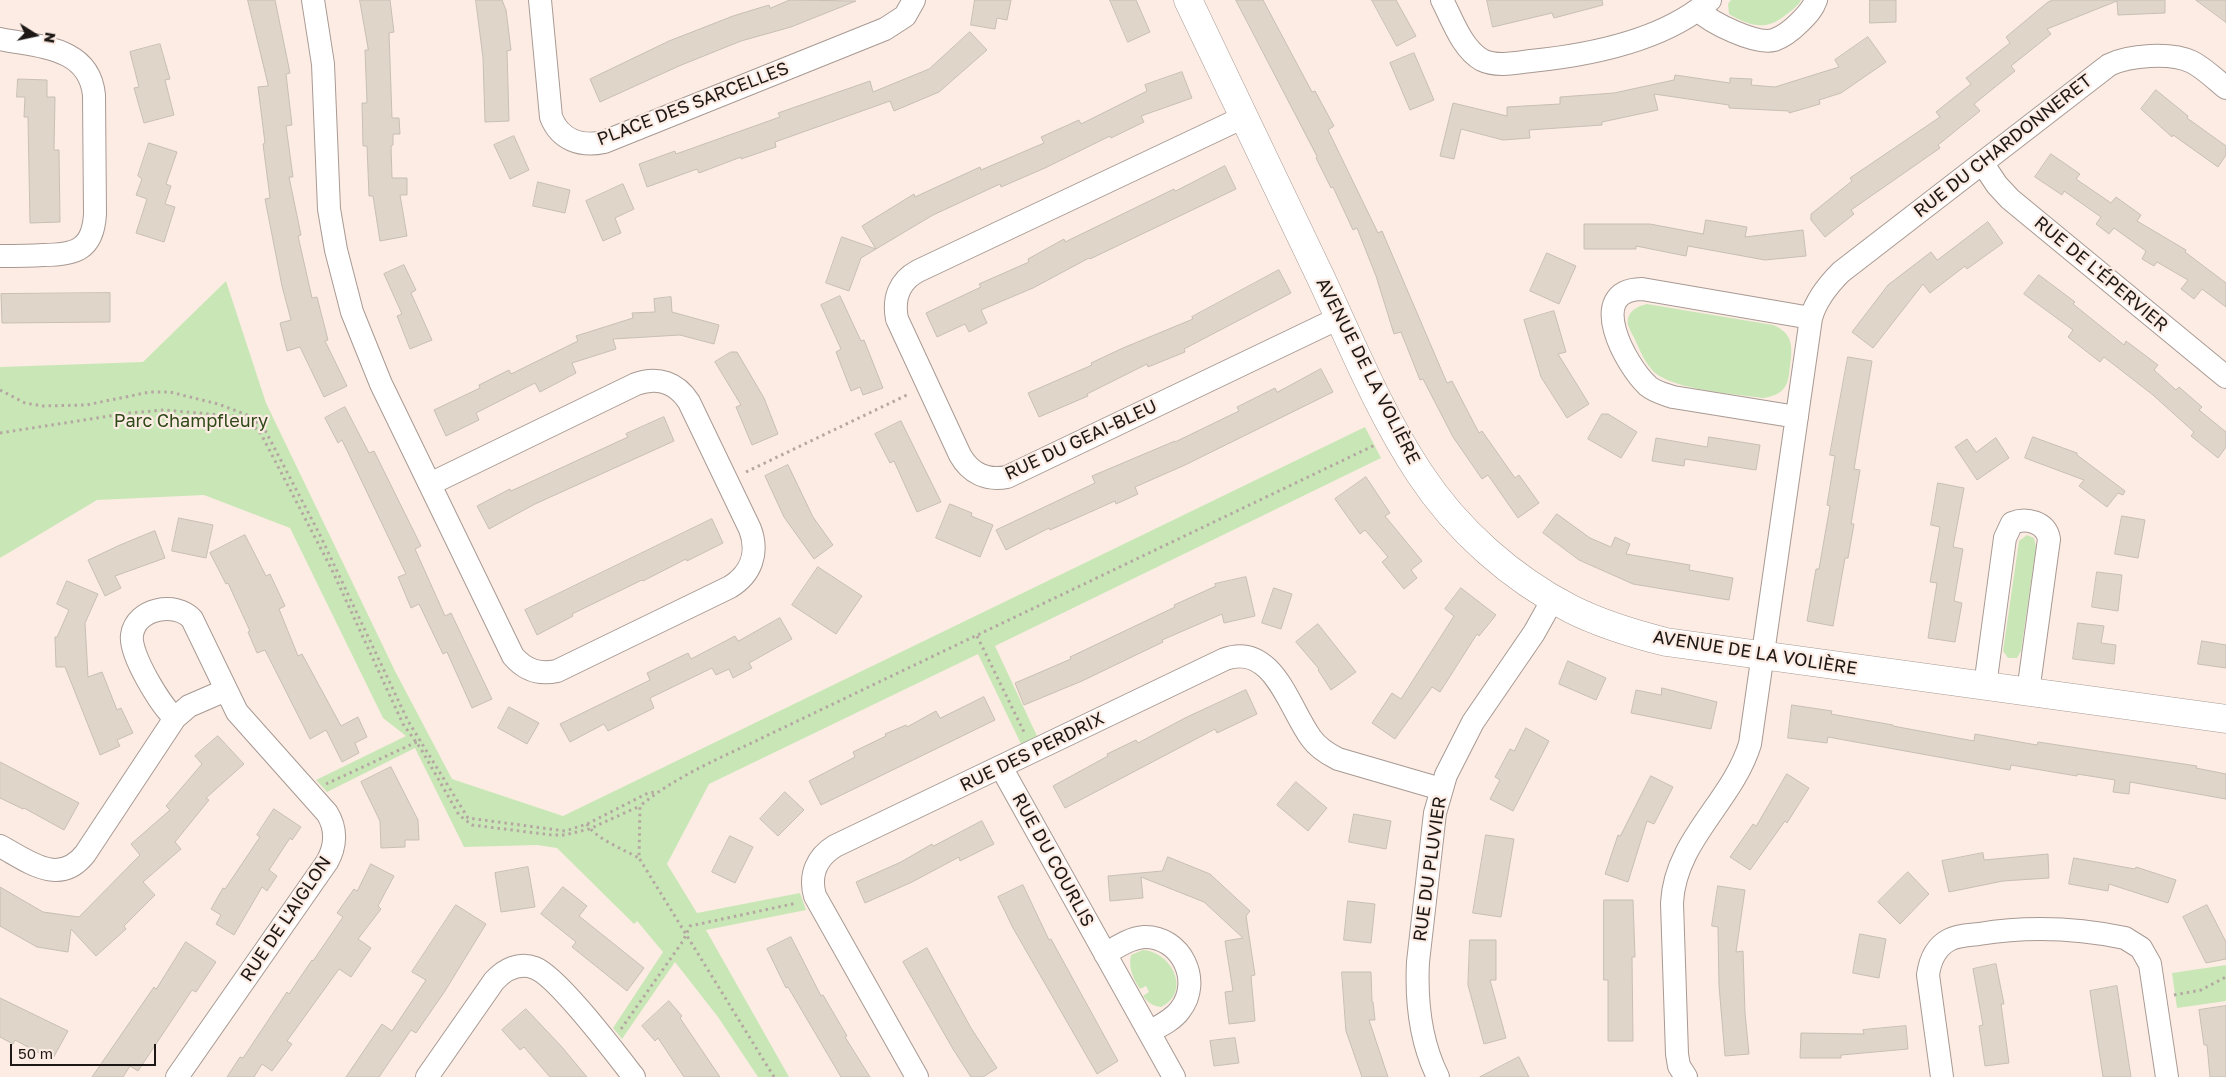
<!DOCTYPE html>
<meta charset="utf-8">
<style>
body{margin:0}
#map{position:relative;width:2226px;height:1077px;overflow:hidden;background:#fcece4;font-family:"Golos Text",sans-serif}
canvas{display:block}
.north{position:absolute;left:10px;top:10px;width:50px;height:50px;-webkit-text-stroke:4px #fcece4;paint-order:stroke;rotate:100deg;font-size:14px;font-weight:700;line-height:20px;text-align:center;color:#1d1815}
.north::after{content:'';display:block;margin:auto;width:18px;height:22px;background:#1d1815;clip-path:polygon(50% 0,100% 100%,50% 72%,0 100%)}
.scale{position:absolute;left:10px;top:1044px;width:146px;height:22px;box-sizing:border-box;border:2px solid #1d1815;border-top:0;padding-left:6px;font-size:15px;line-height:18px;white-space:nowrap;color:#1d1815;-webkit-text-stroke:4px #fcece4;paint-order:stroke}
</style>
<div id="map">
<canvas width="2226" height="1077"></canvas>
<div class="north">N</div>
<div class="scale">50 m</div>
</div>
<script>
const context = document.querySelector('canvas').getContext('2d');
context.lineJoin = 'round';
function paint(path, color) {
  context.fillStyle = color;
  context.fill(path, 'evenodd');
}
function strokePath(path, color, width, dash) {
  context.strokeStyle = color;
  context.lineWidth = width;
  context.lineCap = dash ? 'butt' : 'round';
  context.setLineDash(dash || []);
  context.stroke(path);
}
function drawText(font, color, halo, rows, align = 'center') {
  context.font = font + ' "Golos Text",sans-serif';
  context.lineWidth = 4.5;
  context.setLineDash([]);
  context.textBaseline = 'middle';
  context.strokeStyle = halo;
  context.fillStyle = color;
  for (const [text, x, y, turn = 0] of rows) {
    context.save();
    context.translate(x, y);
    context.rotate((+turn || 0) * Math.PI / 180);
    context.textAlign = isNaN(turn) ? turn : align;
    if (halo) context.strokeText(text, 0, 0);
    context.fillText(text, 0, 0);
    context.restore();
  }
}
const green = new Path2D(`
 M1731,0H1801C1798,6 1792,10 1787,14C1767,31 1751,27 1729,14L1728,4Z
 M226,281L266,403L395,671L452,779L563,816L1365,427L1381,458L995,646L1037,736L1021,744L978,654L709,784L667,864L697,913L800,893L806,910L706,930L789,1077H758L718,1017L675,962L622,1039L613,1028L663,952L637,921L634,924L557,848L537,845L464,847L415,748L327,792L316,780L406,736L383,718L290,528L204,495L97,500L0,558V367L143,362Z
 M1647,304L1773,325C1793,333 1793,347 1790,366C1789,372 1789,380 1786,385C1782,394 1771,397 1763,398C1735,394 1674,390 1654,372C1646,364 1641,353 1636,342C1634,337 1630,331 1628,325C1626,312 1637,306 1647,304Z
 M2027,535L2034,538L2036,547L2021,651L2017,658H2008L2003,651L2019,541Z
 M1143,950C1172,952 1192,992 1161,1007C1153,1006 1148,1003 1143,996L1149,992L1146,986L1140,989C1133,978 1128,968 1131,955Z
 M2226,965V1001L2177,1008L2172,973Z`);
const building = new Path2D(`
 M248,0H275L290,73L286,74L292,125L286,126L293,177H289L301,235L298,236L312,298L317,297L328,340L325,341L347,386L324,397L300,347L287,351L280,323L291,320L282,286L265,199L270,198L263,144L265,143L258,87L268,86Z
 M360,0H390L394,32L389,33L392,118H399L400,134H393V145L391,146L392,178H407V195H400L407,236L380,241L373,196H369L367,146H363L362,103H367L365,50H368Z
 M476,0H502L506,10L511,50L507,51L509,121L485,122L483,58Z
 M790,0L856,1L791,27L741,41L679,66L600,102L590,79L669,41L733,16L769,5L770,8Z
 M975,0H1011L1007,20L997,18L995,29L971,25Z
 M1110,0H1136L1150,32L1128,42Z
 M1236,0H1263L1312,92L1315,91L1334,126L1328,130L1378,233L1382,231L1447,383L1452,381L1479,433L1482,431L1515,478L1519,475L1539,503L1518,518L1488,475L1482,479L1453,437L1423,379L1420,380L1401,332L1394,334L1376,276L1357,228L1353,230L1333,187L1331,188L1316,158L1317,157Z
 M1372,0H1396L1416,36L1397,46Z
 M1487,0H1602L1603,5L1554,18L1552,13L1493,27Z
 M1870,0H1896V22L1870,23Z
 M2054,0H2165V13L2118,15L2117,1L2047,29L2051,34L2011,66L2015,71L1974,104L1980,111L1938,145L1940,148L1851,210L1854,214L1825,237L1811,220V214L1852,181L1850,178L1940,117L1936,112L1971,84L1966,78L2010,43L2006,37L2048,2Z
 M2196,0H2226V22Z
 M970,32L987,50L939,92L894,111L890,101L775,142L776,147L741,159V157L699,173L697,169L647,187L639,164L675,151L676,154L780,117L778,113L870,81L873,92L929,69Z
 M1868,37L1886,62L1841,93L1819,100L1820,104L1789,113V111L1729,108V105L1654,94L1658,110L1602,122V125L1529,130L1530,138L1503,140L1461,129L1454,159L1440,156L1453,103L1507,116V107L1560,104V97L1614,93L1674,80L1675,75L1730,83V78L1752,79L1751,85L1775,87L1839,67L1835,60Z
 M160,44L170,79L165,80L174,115L144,123L134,88L139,87L130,52Z
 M1414,53L1434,100L1410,110L1390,63Z
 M1182,72L1192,98L1141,116L1144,122L1111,138L1110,136L1045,168L1001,187L1000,184L933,215L876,249L862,226L914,194L915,197L980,167L981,170L1044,143L1041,137L1079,120L1081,124L1147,91L1145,85Z
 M18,79L47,80V97H55L54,150H59L60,222L30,223L28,117H24L25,97H17Z
 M2156,90L2188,116L2187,118L2226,146V155L2218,167L2173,135L2172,137L2141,109Z
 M514,136L529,170L510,179L494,145Z
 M149,143L177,152L166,184L171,186L165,204L175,207L164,242L136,233L147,199L136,195L142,179L138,176Z
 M2051,154L2080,174L2076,179L2111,203L2116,197L2141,215L2137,221L2186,250L2185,252L2226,283V307L2202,289L2194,299L2181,289L2188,280L2157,262L2154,266L2142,259L2146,251L2114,228L2109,234L2096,224L2101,217L2064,191L2062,195L2035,177Z
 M1225,166L1236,189L1090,259L1089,258L1033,288L981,310L987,323L969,332L965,324L937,337L926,313L981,287L979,284L1029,262L1028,259L1064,239L1065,242L1174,189L1175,191Z
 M538,182L570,190L565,213L533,206Z
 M623,184L634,209L615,218L621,233L603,241L586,201Z
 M1706,220L1747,227L1745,237L1803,230L1806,256L1765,260L1688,246L1686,256L1636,246V249H1584V224H1650L1703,234Z
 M1988,222L2003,243L1967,269L1965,266L1930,293L1923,284L1873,348L1852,332L1888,285L1931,252L1937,260Z
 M842,237L876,249L861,258L849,291L826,283Z
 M1547,253L1576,266L1559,304L1530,291Z
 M404,265L416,290L411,293L432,340L410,349L397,316L402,314L384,274Z
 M1279,270L1291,293L1184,349L1185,352L1148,367L1147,364L1087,394L1088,396L1039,417L1028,393L1092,365L1091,363L1123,348L1193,319L1192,317Z
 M2039,275L2075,302L2073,304L2124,345L2126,341L2158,365L2154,370L2176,390L2179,387L2202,407L2199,410L2226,432V447L2218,458L2191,436L2194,432L2153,395L2104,357L2100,362L2068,337L2073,330L2024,294Z
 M110,293V322L2,323L1,294Z
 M840,296L861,341L864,340L883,388L863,395L860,387L851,391L836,352L841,349L821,305Z
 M671,297L672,312L719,325L714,344L680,335L613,339L616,349L572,363L576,373L540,392L535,383L476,413L479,420L446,436L434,410L480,388L479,385L509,370L511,374L578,341L576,336L633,318L632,313L655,312L654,299Z
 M1554,311L1566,352L1558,354L1589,404L1567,418L1541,377L1524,320Z
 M731,352H737L764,398L778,434L752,445L736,407L741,405L715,362Z
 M1848,357L1872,361L1854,469L1860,470L1851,524H1854L1848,558H1845L1833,626L1807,621L1816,569H1819L1830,506L1827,505L1835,456L1830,455Z
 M1321,369L1333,392L1185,465L1135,487L1138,494L1116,504L1115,501L1050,530L1049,528L1006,550L996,530L1095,483L1092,476L1175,441V442L1239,411L1237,407L1275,388L1277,392Z
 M345,407L369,453L374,451L421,546L415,549L445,616L451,613L492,699L472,708L447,652L443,654L419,604L411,608L398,577L406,574L342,440L338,443L325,418Z
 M1602,414H1608L1637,432L1621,458L1588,439Z
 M664,417L674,441L535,504L489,529L477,506L510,489L511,491L628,437L626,434Z
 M901,421L941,502L917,512L894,461L890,463L875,434Z
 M1709,437L1760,445L1756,470L1685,459L1684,466L1652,461L1656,438L1707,447Z
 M2033,437L2077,453V455L2125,491L2123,495L2118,493L2107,507L2079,486L2084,480L2025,458Z
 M1996,438L2009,458L1977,480L1955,447L1967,439L1976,452Z
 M788,465L813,517L833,545L814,559L784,517L765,476Z
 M1366,477L1390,513L1385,516L1422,561L1411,570L1417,578L1404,589L1382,562L1388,557L1365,530L1360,534L1335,499Z
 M1938,483L1964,488L1953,547L1963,549L1954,601L1962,603L1955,642L1928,638L1937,583L1930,582L1940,527L1931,525Z
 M950,504L972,513L971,516L993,525L980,557L936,538Z
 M1557,514L1590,538L1611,547L1615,537L1630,544L1626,554L1690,565L1689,570L1733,578L1729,600L1633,584L1579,560L1543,533Z
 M2122,516L2145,520L2138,558L2115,554Z
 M179,518L213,525L206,558L172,551Z
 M712,519L723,543L687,561L686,559L643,581L642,580L572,614L573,616L537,635L525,610Z
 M155,531L165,558L115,576L121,588L105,596L88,560L120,545Z
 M245,535L266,576L270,574L285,606L279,609L298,656L302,654L341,726L358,717L367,737L355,743L359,753L342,762L326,730L310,739L265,650L257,653L248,632L250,631L228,583L226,584L210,553Z
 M818,567L862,596L836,634L792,605Z
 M2097,572L2122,575L2118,611L2092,607Z
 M1246,577L1255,616L1224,623L1222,614L1162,640L1163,642L1082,681L1024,705L1015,683L1071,659L1070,657L1175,607L1174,605L1216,586L1215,584Z
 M67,581L98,594L85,623L88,677L102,672L117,710L121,708L133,733L117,740L120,746L100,755L65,667H56L55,637H57L69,610L57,604Z
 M1274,588L1292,594L1281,629L1262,623Z
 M1461,588L1496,615L1479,636L1477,634L1440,692L1432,687L1395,739L1372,723L1392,693L1401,699L1454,616L1445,609Z
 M780,618L792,639L749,663L752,668L733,678L729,669L716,675L712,668L650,698L654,708L608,731L604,724L570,742L560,724L650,680L647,673L688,653L691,659L735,636L738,641Z
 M2078,623L2104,626L2101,643L2116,645L2114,664L2073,659Z
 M1318,624L1356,672L1331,690L1318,670L1319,669L1296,642Z
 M2202,641L2226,645V668L2198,664Z
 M1568,661L1606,678L1596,700L1559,684Z
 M1662,688L1717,702L1711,729L1631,713L1636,690L1661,695Z
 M1246,690L1257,714L1217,733L1215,729L1065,808L1053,786L1108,756L1107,754L1136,740L1138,743L1185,718Z
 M984,697L995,720L821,805L809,781L855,757L853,752L886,736L885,734L906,725L907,727L936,711L940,718Z
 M1792,705L1832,711L1831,714L1893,725V726L1974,741L1975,734L2037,745L2038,742L2197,766L2196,768L2226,774V799L2130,782L2129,794L2113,792L2115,780L2077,774V776L2011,765L2010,770L1828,737L1827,743L1788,738Z
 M509,707L539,723L527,744L498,728Z
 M1526,728L1549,741L1513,811L1490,799L1500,780L1495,777L1510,749L1514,751Z
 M218,736L244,764L206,798L209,800L175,842L181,849L143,882L155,895L124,926L126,929L96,956L71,929L68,952L37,947L0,926V887L43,912L79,917L140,855L131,844L170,810L166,806L202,764L195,756Z
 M0,762L79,803L64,830L24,808L23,809L0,798Z
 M391,767L418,820L419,840H405V847L381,848L380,821L361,782Z
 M1787,774L1809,788L1787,823L1785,821L1750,870L1730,857L1753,824L1756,826Z
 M1651,776L1673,787L1654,824L1647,821L1628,882L1605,874L1618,835L1620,836Z
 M1296,782L1327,808L1308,831L1277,805Z
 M785,792L804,810L778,836L760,819Z
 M274,809L301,827L292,840L290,838L269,870L277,876L267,891L262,887L234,935L216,924L221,915L211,909L223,888L225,889L260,837L257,835Z
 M1354,814L1391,821L1386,849L1349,842Z
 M982,821L994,844L960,861L959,857L912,882L865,903L856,882L901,862L932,844L933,846Z
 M1486,835L1514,839L1501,917L1473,913Z
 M730,836L753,847L735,883L712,872Z
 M1983,853L1984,860L2048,854L2049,878L2003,881L1949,892L1942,861Z
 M1168,857L1210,874L1250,911L1246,916L1255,975L1251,976L1255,1021L1229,1024L1225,992L1233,991L1225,941L1243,938L1204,902L1141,877L1143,898L1110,901L1108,876L1162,871Z
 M2074,858L2135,869L2136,867L2176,880L2168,903L2109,884L2108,891L2069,884Z
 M371,864L394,876L378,906L381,909L358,939L371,948L351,977L339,969L287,1041L292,1044L272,1071L262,1064L254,1077H227L240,1057L243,1058L287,992L289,994L312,960L313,961L343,917L337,913L354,889L357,891Z
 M528,867L535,907L501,912L495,873Z
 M1908,872L1929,894L1900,924L1878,902Z
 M1023,885L1049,940L1051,939L1118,1061L1097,1074L1013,928L998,897Z
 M1718,886L1745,890L1736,952L1743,951L1745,1013L1749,1054L1725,1056L1719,986L1718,927L1712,926Z
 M563,887L587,906L579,916L644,968L627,991L572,947L576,942L541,914Z
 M1604,900H1633L1635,957H1632L1633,1041H1608V980H1604Z
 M1348,901L1375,904L1371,943L1344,940Z
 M456,905L486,924L445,991L416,1033L411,1030L379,1077H346L382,1024L392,1031L426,980L412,972Z
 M2207,905L2226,942V959L2206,963L2183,917Z
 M1860,934L1886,939L1879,978L1853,973Z
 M791,937L821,996L823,995L847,1036L845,1037L870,1077H841L788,987L786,988L767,949Z
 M1470,940H1496V980H1490L1506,1038L1484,1044L1468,985Z
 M186,942L216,962L196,992L192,990L138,1071L130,1066L123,1077H92L154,987L156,989Z
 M927,948L971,1028L997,1068L983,1077H971L953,1049L903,962Z
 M1996,964L2004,1004H2001L2009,1063L1985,1066L1979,1026L1983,1025L1973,969Z
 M1342,972H1371L1372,1002H1373L1375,1020H1369L1388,1077H1362L1346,1031Z
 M2117,986L2131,1077H2103L2090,991Z
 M0,998L68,1031L52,1060L15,1040L13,1044L0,1037Z
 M669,1001L682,1016L680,1018L720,1077H684L658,1038L655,1041L642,1026Z
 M2226,1006V1077H2210L2207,1045H2204L2199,1010Z
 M526,1009L561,1046L587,1077H550L524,1047L520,1050L502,1030Z
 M1906,1026L1908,1049L1841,1055V1058H1800L1801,1033L1864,1034L1863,1030Z
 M1235,1038L1239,1063L1214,1066L1210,1041Z
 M1519,1057L1529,1077H1480Z`);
const path = new Path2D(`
 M0,390L25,403L43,406L86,405L150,392H170L218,404L250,416L265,430L320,535L408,721L468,818L565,831L587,824L648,793L656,792
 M0,433L129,413L164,410L233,416L252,424L261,434L332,570L403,724L421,749L459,815L472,825L552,835H565L589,829L640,806
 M746,472L909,394
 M977,636L1025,734
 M326,784L421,740
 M587,824C593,837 626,851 639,858
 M2174,995L2201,990L2226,977
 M621,1029L683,941L690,926L797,903
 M774,1077L639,858L640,806C677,775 723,757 766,736L1375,445`);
const minor = new Path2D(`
 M313,0L323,64L329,209L336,250L352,312L381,384L513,656C525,670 539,675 557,671L730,587C751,574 759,553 750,529L689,402C677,383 658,376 636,384L430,484
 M540,0L551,117C560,140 581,147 604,142L885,29L905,16L914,0
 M1442,0C1452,19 1462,49 1482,60C1496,67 1516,63 1531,61C1590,55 1665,40 1710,0
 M1698,10C1711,23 1756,45 1774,40C1783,37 1793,29 1800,22C1807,15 1813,9 1816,0
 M0,39C38,47 89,46 94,95L95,214C93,250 75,255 43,255C29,256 14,256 0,256
 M1244,117L918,271C899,281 893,299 897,319L960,455C970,473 987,481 1007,477L1339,318
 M1983,164L1997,185L2010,199L2226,377
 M1797,417L1673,397C1664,394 1655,392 1648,386C1626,366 1584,290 1642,289L1811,318
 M1985,686L2005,538L2012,523C2026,517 2046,522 2049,539L2028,692
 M175,718C161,706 129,654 132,635C136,608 176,601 192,619L237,712L327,813C337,829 336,846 327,862L177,1077
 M1001,767L1174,1077
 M0,846C28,861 59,887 85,854L175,718L189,706L226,690
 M1105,954C1117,947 1130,938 1144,937C1181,936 1203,981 1180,1010C1173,1020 1160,1026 1149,1032
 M427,1077L494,981C505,969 519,962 535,968C558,977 616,1054 634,1077
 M917,1077L815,896C809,875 817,857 835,846L1225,659C1273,642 1289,708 1311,738C1318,748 1328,754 1338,759L1441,789
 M1438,1077C1420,1041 1416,1002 1418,962L1435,813L1446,775L1473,722L1534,633L1553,599
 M1686,1077L1679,1066L1677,1054L1672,903C1675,840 1732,802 1750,744L1811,318C1816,300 1828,285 1841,272L2109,65C2129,55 2171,52 2192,62C2204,68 2216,80 2226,88
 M1942,1077L1928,975C1930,960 1936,947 1949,940C1958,935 1969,935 1979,934C2028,926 2077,928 2125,938L2141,948L2150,964L2167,1077`);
const tertiary = new Path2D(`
 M1188,0C1232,92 1276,184 1320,276C1351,342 1379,412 1420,474C1457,530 1511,578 1571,609C1601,624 1634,634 1666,642L2226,719`);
const streetNames = [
 ["PLACE DES SARCELLES",693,104,-21],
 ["RUE DU CHARDONNERET",2003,146,-38],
 ["RUE DE L'ÉPERVIER",2101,274,40],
 ["AVENUE DE LA VOLIÈRE",1368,371,63],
 ["RUE DU GEAI-BLEU",1081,440,-25],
 ["AVENUE DE LA VOLIÈRE",1755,653,9],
 ["RUE DES PERDRIX",1032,752,-26],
 ["RUE DU COURLIS",1053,860,61],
 ["RUE DU PLUVIER",1430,869,-82],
 ["RUE DE L'AIGLON",286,919,-56]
];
const parkNames = [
 ["Parc Champfleury",191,421]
];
paint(green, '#c9e7b6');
paint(building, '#dfd5c9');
strokePath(building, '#c8bfb3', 1);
strokePath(minor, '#a89a93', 24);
strokePath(tertiary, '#a89a93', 29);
strokePath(path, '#b5a8a2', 3, [2.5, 4]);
strokePath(minor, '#fff', 22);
strokePath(tertiary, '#fff', 28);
drawText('18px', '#1d1815', '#fcece4', streetNames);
drawText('18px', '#2f4a18', '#fcece4', parkNames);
</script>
